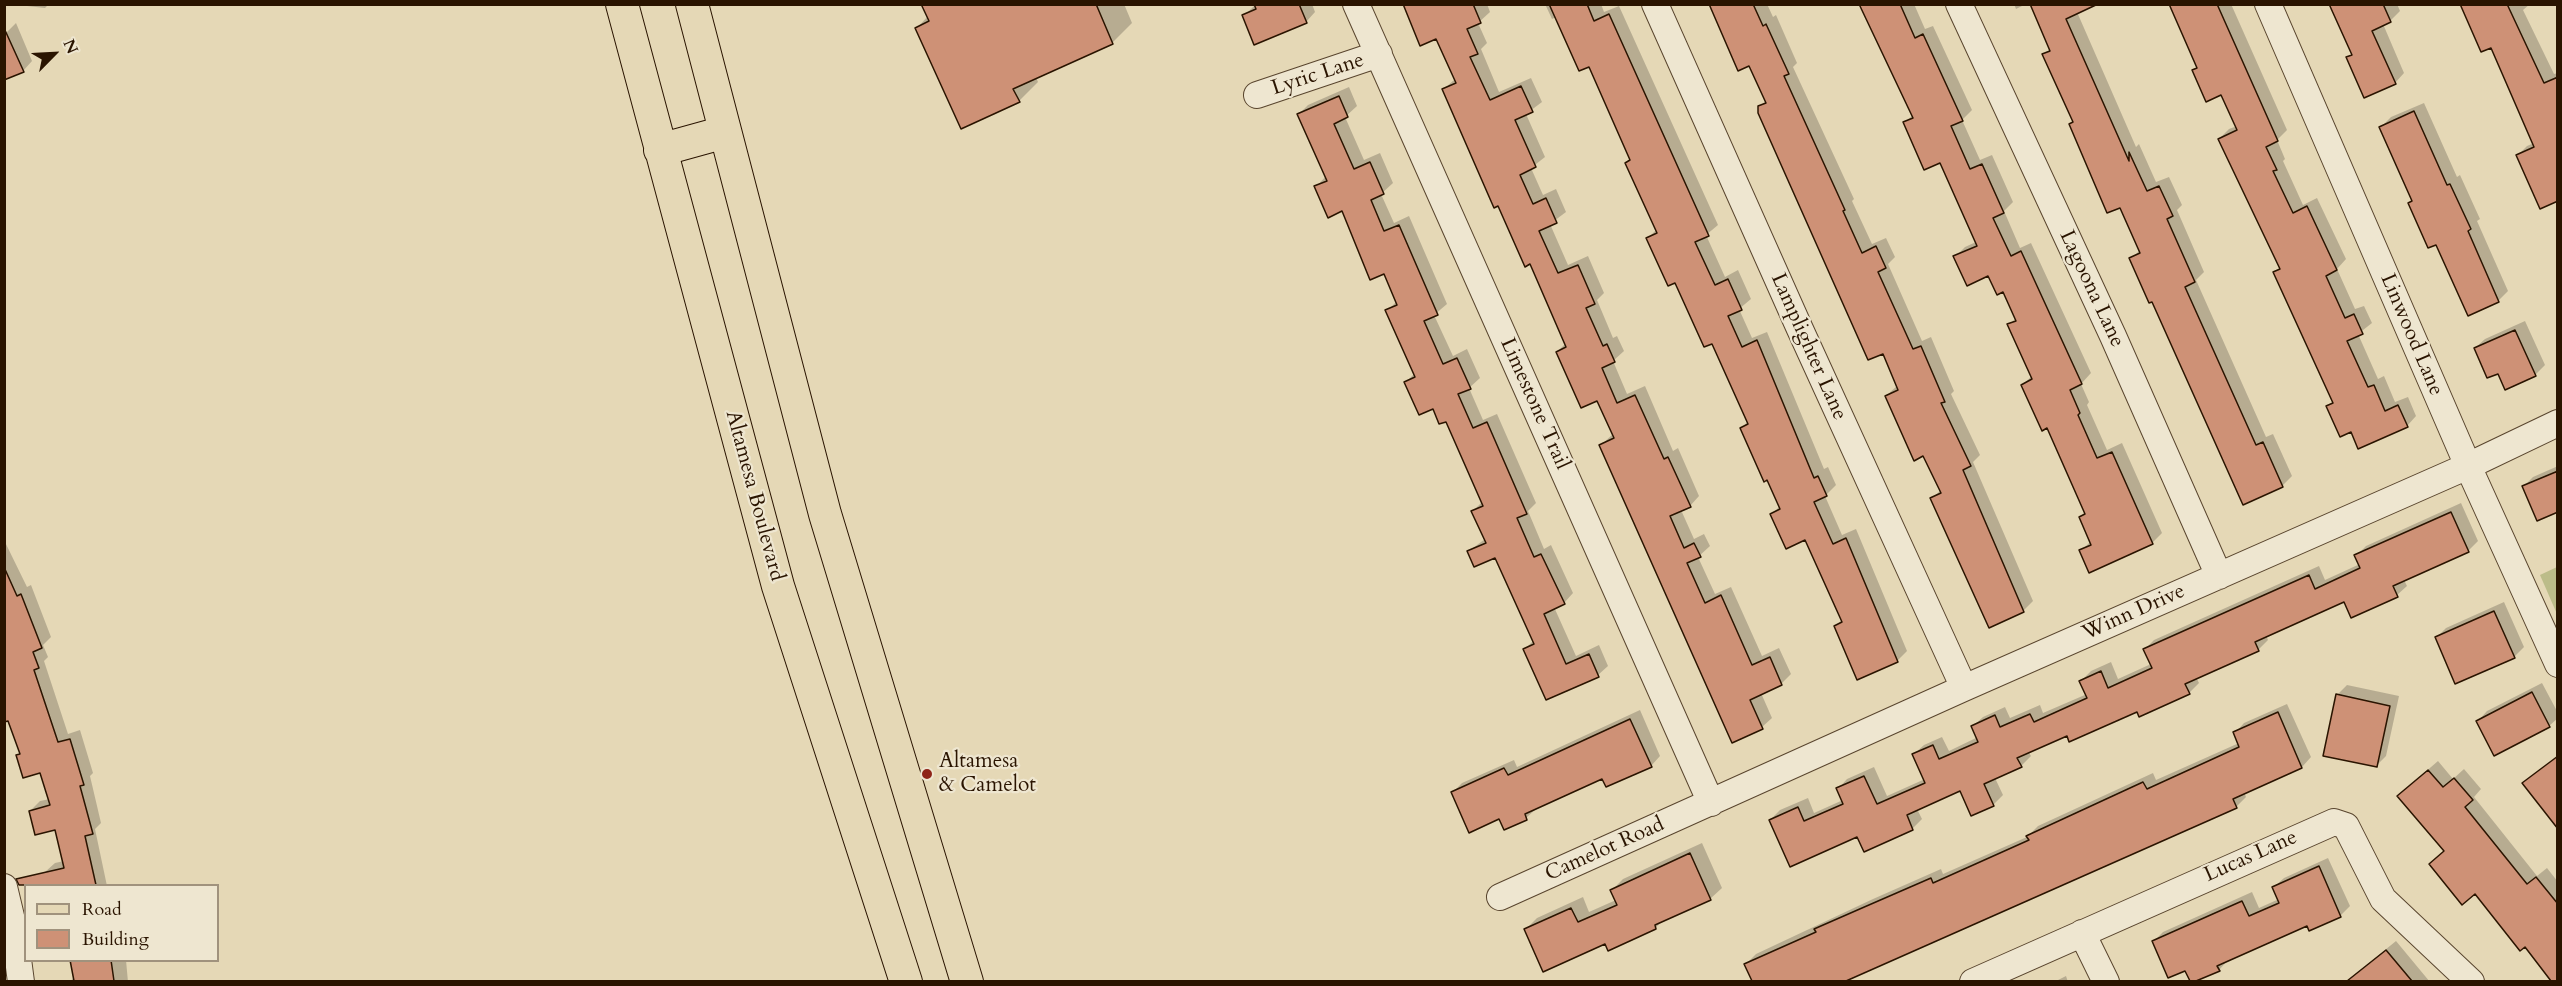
<!DOCTYPE html>
<style>
body{margin:0}
#map{position:relative;width:2562px;height:986px;overflow:hidden;background:#e5d8b6;font-family:Cardo,serif}
canvas{display:block}
.frame{position:absolute;inset:0;border:6px solid #2a1400;pointer-events:none}
.legend{position:absolute;left:24px;top:884px;width:195px;height:78px;box-sizing:border-box;background:#eee6d0;border:2px solid #a0927d;margin:0;padding:8px 10px;list-style:none;font-size:18px;color:#2a1400}
.legend li{display:flex;align-items:center;gap:12px;height:30px}
.legend b{width:30px;border:2px solid #a0927d}
.north{position:absolute;left:24px;top:24px;width:60px;height:60px;-webkit-text-stroke:4px #eee6d0;paint-order:stroke;rotate:66deg;font-size:16px;font-weight:700;line-height:24px;text-align:center;color:#2a1400}
.north::after{content:'';display:block;margin:auto;width:21px;height:27px;background:#2a1400;clip-path:polygon(50% 0,100% 100%,50% 72%,0 100%)}
</style>
<div id="map">
<canvas width="2562" height="986"></canvas>
<div class="frame"></div>
<ul class="legend">
<li><b style="height:8px;background:#e5d8b6"></b>Road</li>
<li><b style="height:16px;background:#ce9176"></b>Building</li>
</ul>
<div class="north">N</div>
</div>
<script>
const context = document.querySelector('canvas').getContext('2d');
context.lineJoin = 'round';
function paint(path, color) {
  context.fillStyle = color;
  context.fill(path, 'evenodd');
}
function strokePath(path, color, width, dash) {
  context.strokeStyle = color;
  context.lineWidth = width;
  context.lineCap = dash ? 'butt' : 'round';
  context.setLineDash(dash || []);
  context.stroke(path);
}
function drawText(font, color, halo, rows, align = 'center') {
  context.font = font + ' Cardo,serif';
  context.lineWidth = 4.5;
  context.setLineDash([]);
  context.textBaseline = 'middle';
  context.strokeStyle = halo;
  context.fillStyle = color;
  for (const [text, x, y, turn = 0] of rows) {
    context.save();
    context.translate(x, y);
    context.rotate((+turn || 0) * Math.PI / 180);
    context.textAlign = isNaN(turn) ? turn : align;
    if (halo) context.strokeText(text, 0, 0);
    context.fillText(text, 0, 0);
    context.restore();
  }
}
const green = new Path2D(`
 M2557,567V614L2540,575Z`);
const shadow = new Path2D(`
 M9,4H49L45,8Z
 M923,4H1124L1132,23L1113,42L1036,77L1038,82L1019,101L917,28L928,16Z
 M1256,4H1312L1315,12L1306,22L1244,16Z
 M1404,4H1487L1490,12L1478,23L1487,43L1481,49L1499,92L1531,78L1542,102L1526,114L1545,157L1531,168L1543,195L1556,189L1566,212L1550,224L1568,265L1588,256L1604,293L1597,300L1613,338L1617,336L1624,351L1613,361L1627,394L1645,386L1673,451L1678,448L1699,496L1690,506L1681,510L1694,539L1704,534L1710,546L1698,557L1715,594L1731,587L1762,656L1779,648L1791,674L1781,684L1761,693L1772,718L1762,727L1732,741L1601,445L1613,434L1598,399L1557,352L1566,343L1530,262L1444,89L1455,79L1437,37Z
 M1545,4H1601L1604,12L1619,6L1718,225L1706,235L1725,277L1738,270L1751,299L1739,309L1752,338L1767,332L1824,469L1828,467L1836,485L1825,496L1842,535L1856,529L1907,651L1897,661L1835,626L1842,620L1806,538L1772,514L1780,506L1742,428L1748,421L1713,342L1648,238L1657,229L1631,159L1590,65L1556,17L1552,19Z
 M1711,4H1767L1773,17L1776,15L1797,63L1793,67L1854,199L1852,201L1872,244L1886,238L1895,257L1888,264L1922,341L1931,337L1954,391L1951,394L1980,455L1973,462L2033,601L2023,611L1932,498L1941,490L1924,454L1886,396L1898,385L1883,352L1760,107L1766,100L1750,64Z
 M1861,4H1914L1925,29L1933,26L1972,110L1962,120L1980,160L1992,155L2013,202L2004,211L2020,248L2031,243L2091,373L2081,384L2089,402L2087,405L2107,450L2122,443L2162,533L2152,543L2081,551L2091,541L2080,517L2086,511L2048,426L2022,385L2032,376L2009,325L2016,318L2004,290L1989,274L1955,257L1965,247L1976,242L1940,161L1904,123L1913,115Z
 M2014,4H2026L2016,9Z
 M2031,4L2077,12L2136,147L2139,144L2156,182L2169,177L2182,205L2177,210L2204,272L2196,280L2266,437L2273,434L2292,476L2282,486L2153,300L2131,259L2140,250L2120,206L2074,121L2044,54L2051,48Z
 M2171,4H2231L2287,130L2277,140L2285,159L2283,161L2303,205L2317,198L2346,259L2337,269L2355,309L2364,306L2372,323L2358,334L2378,379L2384,376L2395,402L2408,397L2416,416L2407,426L2352,430L2328,406L2333,401L2275,273L2280,267L2219,139L2229,129L2237,126L2222,93L2193,71L2198,66Z
 M2329,4H2397L2400,11L2390,21L2383,24L2404,73L2395,83L2348,58L2353,53Z
 M2462,4H2530L2523,10L2554,74L2558,73V200L2517,156L2527,146L2534,143L2491,46Z
 M16,23L32,61L23,71L5,60L7,32Z
 M1349,87L1357,106L1345,117L1364,160L1380,153L1393,183L1381,194L1394,223L1409,216L1447,304L1434,315L1453,356L1467,349L1480,378L1469,388L1483,420L1497,414L1536,503L1528,511L1544,549L1551,545L1573,593L1564,603L1554,607L1576,656L1599,645L1608,666L1598,675L1546,698L1525,649L1534,640L1495,556L1469,551L1485,539L1473,511L1483,501L1446,420L1406,382L1415,373L1387,311L1397,301L1385,272L1343,209L1316,187L1326,176L1299,114L1308,105Z
 M2424,103L2457,177L2460,175L2480,219L2477,221L2508,291L2499,300L2469,314L2437,243L2410,203L2413,200L2381,127L2391,117Z
 M2525,321L2545,365L2535,375L2499,372L2475,348L2485,339Z
 M2558,466V511L2523,487L2533,477Z
 M2461,503L2478,541L2468,551L2404,580L2407,586L2397,595L2345,600L2266,635L2268,640L2258,650L2196,677L2199,683L2189,693L2067,734L2028,751L2031,756L2021,766L1995,778L2003,795L1993,805L1961,789L1917,809L1922,819L1912,829L1770,820L1780,810L1808,798L1814,813L1843,800L1838,789L1847,779L1874,767L1887,796L1925,779L1914,754L1924,745L1942,737L1949,751L1978,737L1973,726L1983,717L2005,707L2010,718L2040,705L2043,713L2087,694L2081,681L2091,671L2111,662L2118,679L2151,664L2145,649L2154,640L2319,566L2325,580L2360,564L2356,556L2366,546Z
 M4,540L27,587L31,585L51,637L43,645L48,657L44,661L68,734L80,730L93,773L90,776L101,823L95,829L107,886H48L45,872L55,863L64,861L56,828L30,811L40,801L50,799L41,771L18,756L21,752L9,719L4,718Z
 M2504,602L2524,647L2514,657L2456,682L2436,638L2446,628Z
 M2542,683L2558,713V718L2549,726L2478,721L2487,711Z
 M2347,685L2399,696L2386,756L2376,766L2337,695Z
 M2287,704L2311,757L2302,767L2244,792L2246,797L2236,807L1843,982H1840L1837,975L1822,982H1754L1746,964L1756,954L1873,899L1941,869L1943,874L2027,837L2038,826L2153,773L2156,780L2239,743L2235,733L2244,723Z
 M1640,710L1660,756L1651,766L1603,777L1536,809L1526,818L1500,817L1453,792L1462,783L1514,760L1517,767Z
 M2438,761L2453,779L2464,769L2481,789L2474,797L2537,876L2547,868L2558,882V982H2553L2446,850L2409,786Z
 M1702,843L1722,888L1710,899L1664,920L1655,928L1606,942L1526,929L1537,918L1583,897L1589,912L1616,900L1612,890L1623,879Z
 M2328,858L2350,906L2340,916L2308,924L2229,959L2219,970L2192,982L2186,969L2154,941L2163,932L2252,892L2259,908L2279,899L2274,887L2284,878Z
 M2396,941L2430,982H2349L2358,972Z
 M72,960H126L128,982H70L74,977Z
 M2066,976L2068,982H2054Z`);
const building = new Path2D(`
 M921,4H1096L1113,44L1013,89L1020,102L961,129L915,28L929,21Z
 M1254,4H1299L1307,23L1254,45L1242,15L1256,9Z
 M1403,4H1473L1481,23L1467,29L1478,54L1470,57L1490,100L1521,86L1533,112L1515,120L1536,167L1520,175L1533,204L1546,198L1557,223L1539,231L1558,273L1578,265L1595,304L1586,308L1603,346L1607,344L1615,362L1602,368L1617,403L1635,395L1664,459L1668,457L1691,507L1670,516L1684,548L1694,543L1701,557L1687,563L1705,603L1721,595L1752,665L1770,657L1782,685L1750,700L1763,729L1732,743L1599,445L1614,438L1597,401L1581,408L1556,352L1566,347L1530,264L1525,267L1498,206L1494,208L1442,89L1456,83L1436,39L1420,46Z
 M1549,4H1587L1594,21L1609,14L1709,236L1695,242L1715,285L1728,279L1742,310L1728,316L1742,347L1757,340L1814,478L1818,476L1827,496L1814,502L1833,544L1846,538L1898,662L1857,680L1834,626L1842,622L1805,540L1786,549L1770,514L1780,509L1767,480L1764,482L1740,428L1748,424L1712,344L1704,347L1675,283L1668,286L1646,238L1657,233L1625,163L1630,160L1589,67L1579,71Z
 M1709,4H1753L1763,26L1766,24L1789,74L1784,76L1845,210L1843,211L1862,253L1876,246L1886,268L1878,272L1913,349L1921,346L1945,402L1941,403L1971,466L1963,470L2024,612L1989,628L1930,498L1941,493L1923,456L1914,461L1885,396L1898,390L1883,354L1868,360L1758,113V106L1766,103L1749,66L1738,71Z
 M1859,4H1900L1915,38L1923,34L1963,121L1951,126L1970,169L1982,164L2004,213L1993,218L2011,256L2021,251L2082,384L2070,390L2080,413L2078,415L2097,458L2112,452L2153,544L2089,573L2079,550L2091,545L2079,517L2085,514L2047,428L2042,431L2021,385L2032,379L2007,324L2016,321L2003,292L1997,295L1988,276L1967,286L1953,256L1977,246L1940,163L1924,170L1903,122L1913,118Z
 M2030,4H2098L2066,19L2129,161V152L2147,191L2159,186L2173,216L2167,219L2195,282L2185,287L2256,445L2263,442L2283,487L2243,505L2152,302L2149,303L2129,258L2140,253L2120,208L2107,213L2098,192L2069,124L2073,122L2042,54L2050,51Z
 M2169,4H2217L2278,141L2266,147L2277,170L2273,171L2293,213L2307,206L2337,270L2326,276L2345,318L2354,314L2363,334L2347,341L2368,387L2374,385L2385,411L2398,405L2408,427L2358,449L2351,432L2340,437L2326,406L2333,403L2273,272L2280,269L2218,139L2237,130L2221,95L2206,102L2192,70L2197,68Z
 M2329,4H2383L2391,22L2372,31L2396,84L2364,98L2346,57L2352,55Z
 M2460,4H2507L2544,83L2558,77V201L2540,209L2516,155L2534,147L2491,48L2481,52Z
 M4,28L24,72L4,80Z
 M1339,96L1348,117L1334,124L1354,169L1370,162L1384,194L1371,200L1384,231L1399,225L1438,315L1424,321L1443,364L1457,358L1471,389L1458,394L1473,428L1487,422L1527,514L1517,518L1534,557L1541,554L1565,604L1544,614L1566,664L1589,654L1599,677L1546,700L1523,649L1534,644L1495,558L1474,567L1467,551L1486,543L1471,511L1483,506L1446,422L1439,424L1433,409L1419,415L1404,382L1415,377L1385,310L1397,305L1384,274L1370,280L1342,211L1328,218L1314,186L1327,181L1297,114Z
 M2414,111L2447,185L2450,184L2471,229L2468,231L2499,302L2468,316L2436,245L2428,248L2408,203L2412,201L2379,127Z
 M2515,330L2536,376L2505,390L2498,374L2487,378L2474,348Z
 M2558,471V512L2537,521L2522,486Z
 M2451,512L2469,552L2393,586L2398,597L2351,618L2344,602L2255,642L2259,651L2185,684L2190,694L2139,717L2137,712L2069,742L2067,736L2017,758L2022,767L1984,784L1994,806L1971,816L1960,791L1907,815L1913,830L1864,852L1857,837L1790,867L1769,820L1798,807L1804,821L1843,804L1836,788L1864,776L1877,804L1925,783L1912,754L1933,745L1939,759L1978,742L1971,726L1995,715L2000,727L2030,714L2034,722L2087,698L2079,681L2101,671L2108,688L2152,668L2143,649L2309,575L2315,589L2360,568L2354,555Z
 M4,567L17,596L21,594L42,648L33,652L39,668L34,670L58,742L70,739L84,785L80,786L93,834L85,836L96,885H19L16,879L64,868L55,830L35,835L29,811L50,805L40,773L23,778L16,755L20,754L8,721L4,722Z
 M2494,611L2515,658L2455,684L2435,637Z
 M2532,692L2550,727L2494,756L2476,721Z
 M2336,694L2390,706L2377,767L2323,756Z
 M2278,712L2302,768L2233,799L2237,808L1846,981H1752L1744,964L1816,932L1814,929L1862,908L1931,878L1933,883L2029,840L2026,836L2143,782L2147,789L2239,747L2233,732Z
 M1630,719L1652,767L1606,787L1602,779L1525,814L1527,820L1504,830L1499,819L1469,833L1451,792L1504,768L1508,775Z
 M2558,756V829L2522,783Z
 M2428,770L2443,787L2454,778L2473,800L2465,807L2527,884L2536,877L2558,904V981H2551L2525,947L2520,951L2475,894L2462,905L2429,864L2444,851L2397,796Z
 M1690,853L1711,900L1655,925L1656,929L1608,951L1605,944L1543,972L1524,929L1571,908L1578,922L1617,905L1610,890Z
 M2319,866L2341,917L2309,931L2307,926L2217,966L2220,971L2196,981H2190L2185,971L2168,978L2152,941L2242,901L2249,916L2279,903L2272,887Z
 M2386,950L2412,981H2347Z
 M70,960H111L114,981H74Z`);
const minor = new Path2D(`
 M1356,4L1711,803
 M1655,4L1799,327L1964,688
 M1959,4L2113,336L2219,576
 M2268,4L2468,466L2558,664
 M1257,95L1379,54
 M4,887L14,929L21,982
 M1500,897L1964,688L2468,466L2558,423
 M2082,933L2106,982
 M1973,982L2334,822L2346,826L2383,899L2471,982`);
const major = new Path2D(`
 M622,4L778,586L906,982
 M692,4L825,514L967,982
 M660,150L725,132`);
const markers = [
 [927,774,6,"#8f2418"]
];
const streetNames = [
 ["Lyric Lane",1318,75,-18],
 ["Lagoona Lane",2091,289,65],
 ["Linwood Lane",2411,335,67],
 ["Lamplighter Lane",1808,347,66],
 ["Limestone Trail",1534,404,66],
 ["Altamesa Boulevard",754,496,75],
 ["Winn Drive",2134,613,-24],
 ["Camelot Road",1605,850,-24],
 ["Lucas Lane",2251,857,-24]
];
const poiNames = [
 ["Altamesa",939,762],
 ["& Camelot",939,786]
];
paint(green, '#bcbc89');
paint(shadow, '#0003');
paint(building, '#ce9176');
strokePath(building, '#2a1400', 1.5);
strokePath(minor, '#59452e', 28);
strokePath(major, '#2a1400', 34);
strokePath(minor, '#eee6d0', 26);
strokePath(major, '#e5d8b6', 32);
for (const [x, y, r, color] of markers) {
  const dot = new Path2D();
  dot.arc(x, y, r, 0, 2 * Math.PI);
  context.fillStyle = color;
  context.fill(dot);
  strokePath(dot, '#eee6d0', 2);
}
drawText('21px', '#2a1400', '#eee6d0', streetNames);
drawText('21px', '#2a1400', '#eee6d0', poiNames, 'left');
</script>
